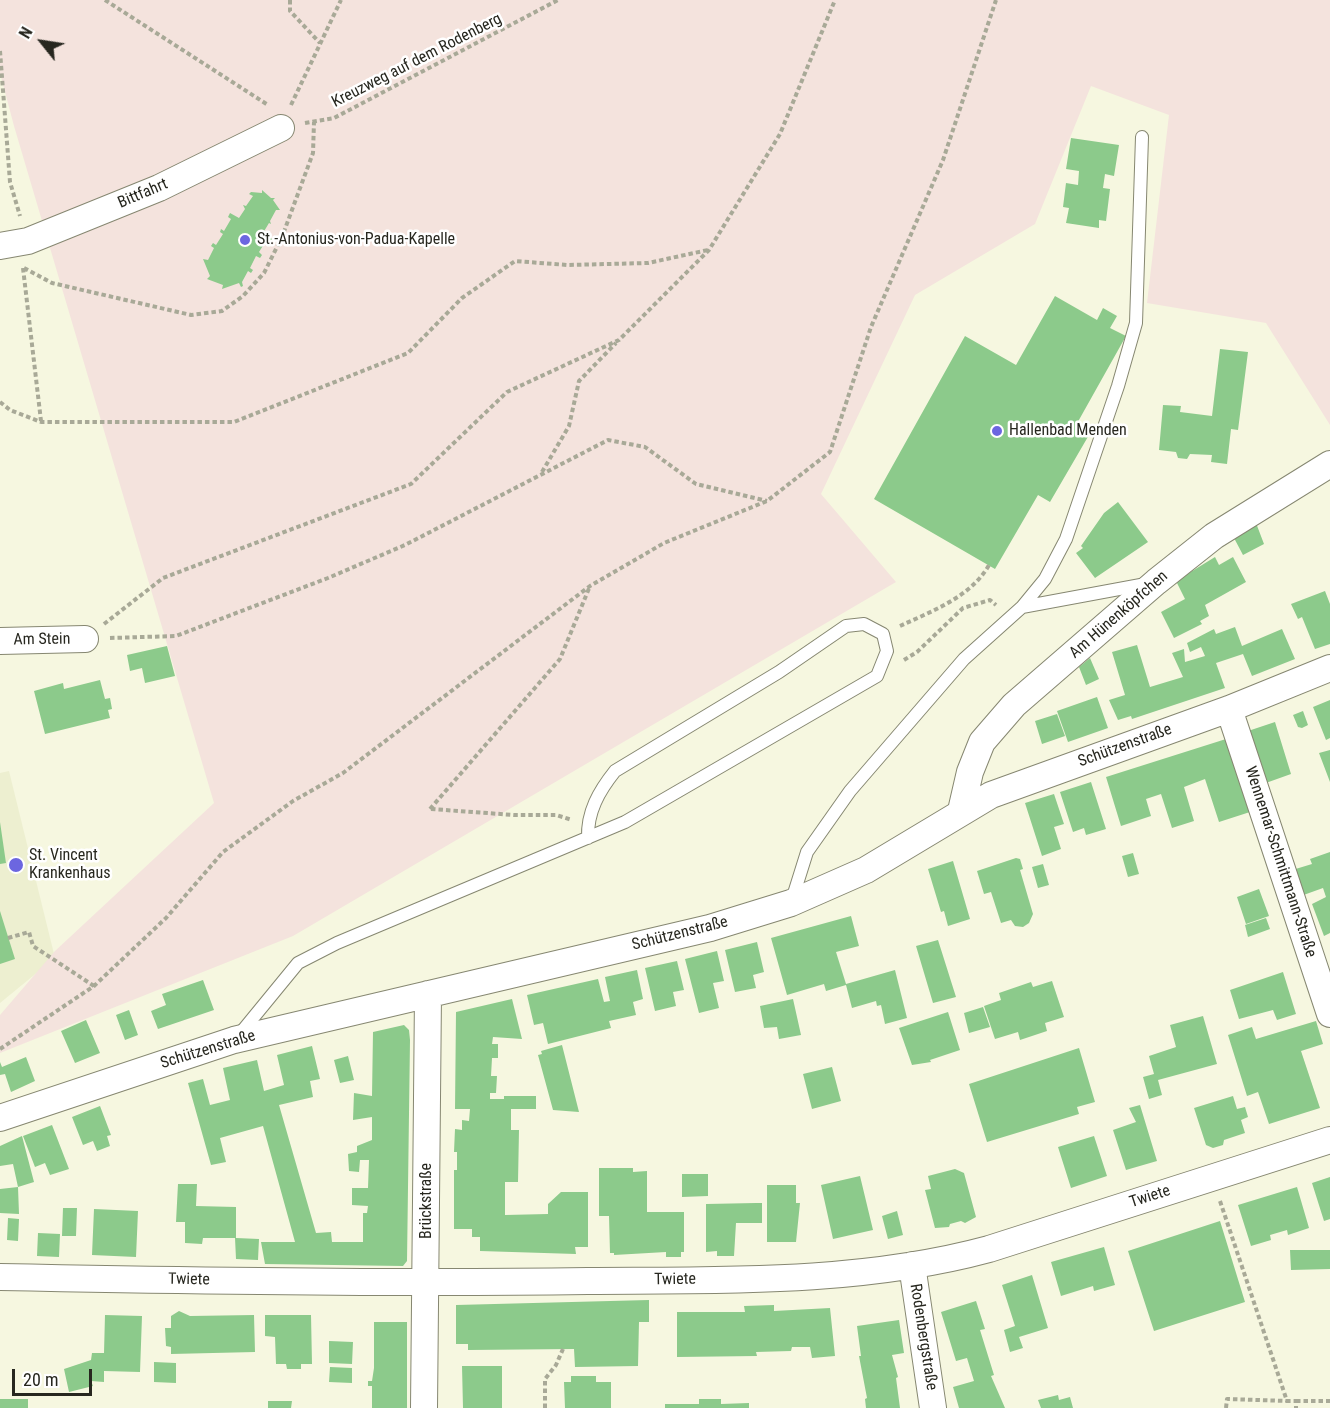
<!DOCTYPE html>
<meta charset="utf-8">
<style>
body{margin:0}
#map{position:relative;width:1330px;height:1408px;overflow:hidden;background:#f6f7e0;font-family:"Roboto Condensed",sans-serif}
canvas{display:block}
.north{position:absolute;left:12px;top:12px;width:60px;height:60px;-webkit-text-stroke:4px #fff;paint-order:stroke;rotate:300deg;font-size:16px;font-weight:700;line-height:24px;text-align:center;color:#27271f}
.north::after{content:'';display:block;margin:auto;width:21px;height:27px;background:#27271f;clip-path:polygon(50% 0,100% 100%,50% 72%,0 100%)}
.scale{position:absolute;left:12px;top:1369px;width:80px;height:27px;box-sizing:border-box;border:3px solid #27271f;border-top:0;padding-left:8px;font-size:18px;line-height:21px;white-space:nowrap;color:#27271f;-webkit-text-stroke:4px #fff;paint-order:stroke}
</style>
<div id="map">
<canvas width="1330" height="1408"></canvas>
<div class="north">N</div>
<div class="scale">20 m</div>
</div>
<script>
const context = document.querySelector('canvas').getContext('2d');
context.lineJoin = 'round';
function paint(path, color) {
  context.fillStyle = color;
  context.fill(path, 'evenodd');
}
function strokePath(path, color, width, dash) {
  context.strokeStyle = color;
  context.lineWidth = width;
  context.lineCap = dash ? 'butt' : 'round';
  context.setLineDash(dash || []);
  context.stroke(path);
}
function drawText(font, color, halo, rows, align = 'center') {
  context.font = font + ' "Roboto Condensed",sans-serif';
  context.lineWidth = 5;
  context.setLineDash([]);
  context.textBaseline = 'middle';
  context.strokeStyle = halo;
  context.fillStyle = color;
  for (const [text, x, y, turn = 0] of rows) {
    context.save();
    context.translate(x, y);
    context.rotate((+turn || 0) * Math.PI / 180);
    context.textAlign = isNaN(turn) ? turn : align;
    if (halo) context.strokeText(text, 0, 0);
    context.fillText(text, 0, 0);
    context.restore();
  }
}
const built = new Path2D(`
 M9,771L55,958L0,1003V773Z`);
const green = new Path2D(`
 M0,0H1330V425L1266,323L1147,303L1169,115L1091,86L1035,224L915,295L821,494L896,582L293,936L0,1053V1015L55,951L214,803L14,126L0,73Z`);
const building = new Path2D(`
 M1071,138L1119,145L1114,176L1105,174L1103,188L1110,189L1106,221L1099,220V228L1066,223L1069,208L1063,207L1066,183L1078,185L1079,171L1066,169Z
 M262,190L271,198H275L273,200L280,210H276L270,221L271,224L269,223L263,233L272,239L269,243L266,241L259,252L262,255L260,258L256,256L250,268L253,270L251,273L248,271L242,282L243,286L241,287L239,283L222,289L223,285L207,279L210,276L203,259L208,260L214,248L211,246L213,243L216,245L223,234L220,232L221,229L224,231L231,219L228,217L230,213L239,218L245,209L243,205L246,206L253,196L249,194L251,192L262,193Z
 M1055,296L1097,320L1103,308L1117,316L1110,328L1126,336L1075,427L1089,435L1050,502L1038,495L995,569L874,499L965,336L1016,365Z
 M1220,349L1248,352L1238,430L1231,429L1227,464L1211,462L1212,455L1190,454L1187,459L1178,458L1176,452L1159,450L1163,405L1181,406L1180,412L1212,416Z
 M1118,502L1148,542L1095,578L1076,553L1083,548L1081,546L1104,513Z
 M1256,523L1264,544L1243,555L1234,538Z
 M1215,557L1219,565L1233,557L1246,582L1205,605L1209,616L1200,621L1202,624L1174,638L1161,612L1185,599L1176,581Z
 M1325,591L1330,604V644L1315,649L1302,617L1298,619L1291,604Z
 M1235,627L1242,646L1282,629L1295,659L1252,676L1243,654L1216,663L1225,688L1132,719L1131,716L1118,720L1109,700L1125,695L1112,652L1137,645L1150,687L1183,677L1172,653L1184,649L1185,662L1205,656L1201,647L1190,652L1187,643L1214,629L1216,634Z
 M167,646L175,676L145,683L142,668L130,671L127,655Z
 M1090,658L1099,679L1086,685L1079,667Z
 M100,680L105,699L110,698L112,709L108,710L110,718L45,734L34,691L63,683L64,689Z
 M1097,697L1108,728L1068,742L1057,711Z
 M1330,700V738L1326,740L1313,707Z
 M1303,711L1308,725L1302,728L1298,727L1293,715Z
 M1057,714L1065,736L1042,744L1035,721Z
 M1275,722L1291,774L1263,784L1245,732Z
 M1226,739L1250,812L1219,822L1205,779L1184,787L1194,821L1172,828L1161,794L1146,799L1151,816L1121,826L1106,777Z
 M1330,750V782L1319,753Z
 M1091,782L1106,829L1086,835L1084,828L1073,832L1060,792Z
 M1054,794L1064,824L1054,827L1061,849L1042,856L1025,803Z
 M0,822L6,863L0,864Z
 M1330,852V933L1324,936L1312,904L1326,897L1323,888L1298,897L1289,871L1312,864L1310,859Z
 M1133,853L1139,874L1128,877L1122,856Z
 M1016,858L1020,859L1023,869L1020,870L1033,914L1029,923L1023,927L1015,926L1011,920L1001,923L991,892L984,894L977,871Z
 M953,861L970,919L948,926L944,911L941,912L928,869Z
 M1043,864L1049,885L1038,888L1032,867Z
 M1259,889L1269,916L1246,924L1237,897Z
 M0,911L15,959L0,964Z
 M851,916L859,946L836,952L846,984L895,970L907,1018L885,1024L881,1005L877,1006L876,1001L852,1008L846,985L826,991L824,984L787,995L771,938Z
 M1266,918L1270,929L1248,937L1245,925Z
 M938,940L956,997L933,1003L916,946Z
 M757,942L764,972L753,975L756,988L735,992L725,950Z
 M717,951L724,981L713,983L719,1008L699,1013L685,959Z
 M677,961L684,990L673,992L676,1006L655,1011L645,968Z
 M637,970L643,999L633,1002L636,1015L609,1021L611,1028L548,1044L543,1023L534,1025L527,995L598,979L604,1002L610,1001L605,977Z
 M1283,972L1296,1014L1277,1020L1273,1010L1239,1019L1230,990Z
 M203,980L214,1010L158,1029L151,1011L166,1005L162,994Z
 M1052,981L1064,1017L1045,1023L1047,1031L1020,1040L1018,1032L995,1039L984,1006L1001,1000L999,993L1031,982L1033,987Z
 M512,999L522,1039L493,1037L492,1044H498V1058H492L491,1076H497L496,1093H490V1099H504V1096H536V1109H511V1130H519L518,1182H505V1215L548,1214V1204L561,1192H588V1247H575L576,1254L480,1251V1237H472V1229H454V1170H457V1152H454L455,1129L462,1130V1120L469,1121L470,1109H455L456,1012Z
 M793,999L801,1035L779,1039L777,1027L764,1028L760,1006Z
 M983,1007L990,1027L969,1033L964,1013Z
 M129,1010L138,1035L125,1040L116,1015Z
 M948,1012L960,1050L930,1060L931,1062L912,1065L899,1028Z
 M1203,1016L1217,1064L1158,1080L1162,1095L1149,1099L1143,1077L1154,1074L1149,1056L1176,1047L1170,1025Z
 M86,1020L100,1053L75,1063L61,1031Z
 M1316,1021L1323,1044L1301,1051L1320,1108L1269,1124L1258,1092L1247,1096L1228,1035L1252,1027L1256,1039Z
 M404,1025L409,1030L410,1040L407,1261L403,1266L265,1264L261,1242H295L263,1126L220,1138L226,1162L211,1165L188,1083L203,1079L210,1105L230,1100L223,1068L257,1060L264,1091L284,1085L277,1055L312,1046L320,1079L310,1081L313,1097L279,1105L316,1233L331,1232L332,1242H363V1213H367L368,1206L352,1205V1188H368L369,1160H360L359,1172L349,1171L348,1154L357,1152V1146L372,1140V1117L353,1120L354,1093L372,1096L373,1032Z
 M562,1045L579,1112L553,1110L538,1055L542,1054L541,1051Z
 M1079,1048L1095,1102L1077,1107L1079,1114L987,1142L969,1084Z
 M348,1056L354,1080L340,1083L334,1060Z
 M26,1057L35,1081L11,1092L5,1074L0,1075V1062L2,1067Z
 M832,1067L841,1101L812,1109L803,1074Z
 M1233,1096L1237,1109L1245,1107L1248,1117L1241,1120L1245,1133L1224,1140L1223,1145L1213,1148L1206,1145L1194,1108Z
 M1140,1105L1157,1161L1126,1170L1113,1130L1136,1122L1129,1108Z
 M100,1106L111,1135L107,1136L110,1146L97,1151L93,1141L83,1145L72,1117Z
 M52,1125L69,1169L50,1175L45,1163L35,1167L23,1136Z
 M22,1136L34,1182L18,1187L19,1214L0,1213V1189L18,1187L13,1164L0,1166V1146Z
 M1094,1136L1107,1176L1071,1188L1058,1147Z
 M599,1168H633V1172L647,1171V1212H684V1252H681V1257H666V1252L614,1255V1253H610L609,1216H599Z
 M955,1169L964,1173L976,1217L965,1223L961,1221L950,1224L949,1227L935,1228L925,1190L931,1189L928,1176Z
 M682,1174H708V1196L682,1197Z
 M860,1176L873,1230L833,1239L821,1185Z
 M1330,1177V1219L1324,1221L1312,1183Z
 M178,1184H197L196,1206L236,1207V1238L259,1239L258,1260L236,1259L235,1238H203L202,1244L185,1243V1222H176Z
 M767,1185H796V1203H800L796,1242H767Z
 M1297,1187L1309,1228L1288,1235L1287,1230L1270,1235L1271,1240L1251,1246L1238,1205Z
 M756,1203H762V1223H736L734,1256H717V1251L706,1252V1204Z
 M63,1208H77L76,1236H62Z
 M94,1209L138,1211L136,1257L92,1255Z
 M897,1211L903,1235L888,1239L882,1216Z
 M8,1218L19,1219L18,1241L7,1240Z
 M1220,1221L1245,1302L1154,1331L1128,1251Z
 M38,1233L60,1234L59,1257L37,1256Z
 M1104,1247L1115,1285L1094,1291L1093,1286L1061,1296L1051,1262Z
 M1290,1250H1330V1269L1291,1270Z
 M1032,1275L1048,1328L1019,1337L1023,1348L1010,1352L1004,1330L1015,1326L1002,1285Z
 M649,1300V1322H639L638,1366L575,1367L574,1349L468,1350V1344H456V1305Z
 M976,1301L985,1329L980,1330L994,1375L991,1376L1005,1408H959L953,1387L974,1381L967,1358L956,1361L941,1312Z
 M774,1305V1311L830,1308L835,1356L812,1358L810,1347H792L791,1351L756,1352L757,1356L677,1357V1312H745L744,1306Z
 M179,1311L190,1316L254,1315L255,1352L171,1354V1347L166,1346L165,1328H171V1316Z
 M105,1315L142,1316L140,1372L104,1371V1382L91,1381L93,1386L69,1392L64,1369L91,1360L92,1353H104Z
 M265,1315H311L312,1364H301V1369H287L286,1364H276L275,1337L265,1336Z
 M899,1320L904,1353L892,1355L898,1377L896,1378L900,1408H866L865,1399L867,1398L859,1356H861L857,1326Z
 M374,1322H407V1408H372V1386H368V1381H372L374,1368Z
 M329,1341L353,1342L352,1364L329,1363Z
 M154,1362L176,1363V1383L154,1382Z
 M462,1366H502V1408H463Z
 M330,1367L352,1368V1383L329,1382Z
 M571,1376H596V1382H611V1408H565L564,1382H571Z
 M1058,1395L1059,1400L1070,1397L1073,1408H1041L1038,1400Z
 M0,1399H28V1408H0Z
 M699,1399H721V1404L749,1403V1408H665V1404H699Z
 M268,1401H292L291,1408H268Z`);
const path = new Path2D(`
 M105,0L268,105
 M290,0V11L320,43
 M0,51L10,182L20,216
 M291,105L341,0
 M305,123L334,118L558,0
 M23,268L41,421
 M24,268L52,283L191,315L222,311L243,296L264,273L282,237L313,153L314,122
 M0,402L10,410L41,422H234L408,353L462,298L515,261L567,265L648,263L708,250
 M542,472L569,426L579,381L616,343
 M104,624L163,578L411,484L507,392L619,340L709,250L780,134L835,0
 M900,626C932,611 971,597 989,565
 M110,638L176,636L328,578L405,545L608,440L645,447L696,484L767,501
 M904,660L917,652L963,608L990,600L996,605
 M430,809L560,659L590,586
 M431,809L514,815H556L572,820
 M8,938L29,932L33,946L94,986
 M0,1049L94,986L166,918L223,852L293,801L343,773L590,586L664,543L767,501L830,452L871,327L943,160L996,0
 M1220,1201L1287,1401H1296V1408
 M1296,1401H1330
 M545,1408V1379L556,1365L563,1349
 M1226,1408L1227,1399L1287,1401`);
const service = new Path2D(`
 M1022,607L1146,584
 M791,903L807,852L850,791L964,659L1022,607L1045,579L1066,539L1118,386L1136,323L1142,137
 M239,1035L298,963L337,943L625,822L877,676L887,651L883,634L864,624L846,626L779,672L615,771C599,791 587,812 588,838`);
const minor = new Path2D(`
 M0,246L28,241L159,188L281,128
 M0,641L85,639
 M1229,709L1330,1014
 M961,811L970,772L982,742L1014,705L1156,582L1214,536L1330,464
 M0,1118L234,1040L710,928L791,903L866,870L991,795L1229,709L1330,668
 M912,1265L933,1408
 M0,1277C196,1281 392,1284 588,1281C721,1280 860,1284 989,1249L1330,1140
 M424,1408L428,994`);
const markers = [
 [245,240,6,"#6c66e0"],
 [997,431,6,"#6c66e0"],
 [16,865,8,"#6c66e0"]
];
const streetNames = [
 ["Kreuzweg auf dem Rodenberg",417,61,-27],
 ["Bittfahrt",143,194,-23],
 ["Am Hünenköpfchen",1119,615,-41],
 ["Am Stein",42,640,-1],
 ["Schützenstraße",1125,746,-20],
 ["Wennemar-Schmittmann-Straße",1280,862,72],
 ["Schützenstraße",680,934,-14],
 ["Schützenstraße",208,1050,-17],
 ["Twiete",1150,1197,-18],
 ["Brückstraße",427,1201,-90],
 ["Twiete",189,1280,1],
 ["Twiete",675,1280,-1],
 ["Rodenbergstraße",923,1337,81]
];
const poiNames = [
 ["St.-Antonius-von-Padua-Kapelle",257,240],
 ["Hallenbad Menden",1009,431],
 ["St. Vincent",29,856],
 ["Krankenhaus",29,874]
];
paint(built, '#edefd0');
paint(green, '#f4e3dd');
paint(building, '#8cca8b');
strokePath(service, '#868771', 14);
strokePath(minor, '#868771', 28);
strokePath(path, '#a8a997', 4, [4.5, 3]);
strokePath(service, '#fff', 12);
strokePath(minor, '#fff', 26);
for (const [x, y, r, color] of markers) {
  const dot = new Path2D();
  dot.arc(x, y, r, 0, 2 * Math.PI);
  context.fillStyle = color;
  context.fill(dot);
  strokePath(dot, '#fff', 2);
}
drawText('16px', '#27271f', '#fff', streetNames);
drawText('16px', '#27271f', '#fff', poiNames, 'left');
</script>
